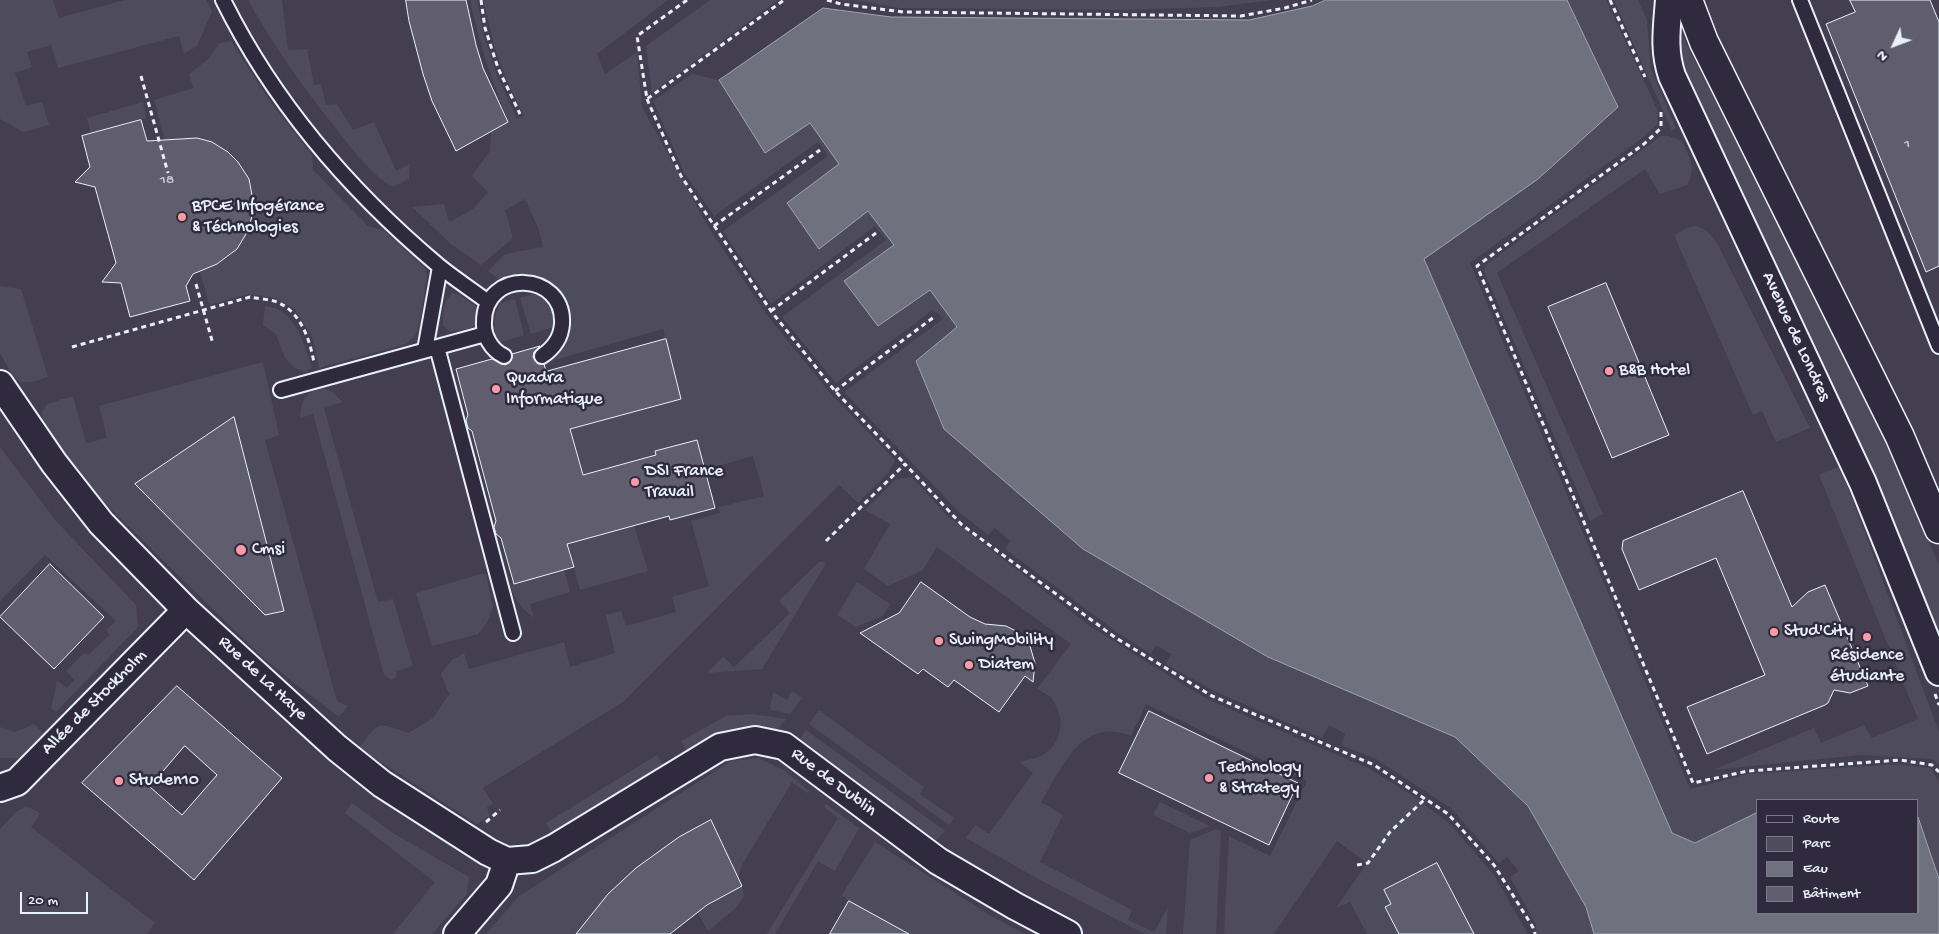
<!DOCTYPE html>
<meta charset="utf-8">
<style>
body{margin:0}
#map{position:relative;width:1939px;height:934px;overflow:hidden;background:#363244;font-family:"Gochi Hand",sans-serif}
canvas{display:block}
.legend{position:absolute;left:1756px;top:799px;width:162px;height:115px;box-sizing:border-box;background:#2f2a3d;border:1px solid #797a88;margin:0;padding:6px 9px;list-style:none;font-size:15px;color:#e8f1f8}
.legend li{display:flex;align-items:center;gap:10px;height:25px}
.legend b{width:25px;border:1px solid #797a88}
.north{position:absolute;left:1869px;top:20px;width:50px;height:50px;-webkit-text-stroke:4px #2f2a3d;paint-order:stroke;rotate:227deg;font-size:14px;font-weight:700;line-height:20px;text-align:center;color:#e8f1f8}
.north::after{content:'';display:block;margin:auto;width:18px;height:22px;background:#e8f1f8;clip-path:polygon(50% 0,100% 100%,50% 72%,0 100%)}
.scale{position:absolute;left:20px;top:892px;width:68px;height:22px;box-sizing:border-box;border:2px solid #e8f1f8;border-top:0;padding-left:6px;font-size:15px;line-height:18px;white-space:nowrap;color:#e8f1f8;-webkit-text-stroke:4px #2f2a3d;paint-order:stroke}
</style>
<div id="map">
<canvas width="1939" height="934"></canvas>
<ul class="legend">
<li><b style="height:6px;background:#2f2a3d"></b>Route</li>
<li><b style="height:14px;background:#4d4b5c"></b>Parc</li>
<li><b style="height:14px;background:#70717f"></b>Eau</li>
<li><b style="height:14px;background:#605e6e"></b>Bâtiment</li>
</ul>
<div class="north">N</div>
<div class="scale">20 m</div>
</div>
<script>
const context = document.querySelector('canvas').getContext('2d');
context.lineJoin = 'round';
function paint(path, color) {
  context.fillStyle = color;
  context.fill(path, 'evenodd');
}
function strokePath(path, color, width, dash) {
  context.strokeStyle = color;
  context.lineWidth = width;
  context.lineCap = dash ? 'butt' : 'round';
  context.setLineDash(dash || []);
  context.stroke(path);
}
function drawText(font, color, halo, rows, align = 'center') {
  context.font = font + ' "Gochi Hand",sans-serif';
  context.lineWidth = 5;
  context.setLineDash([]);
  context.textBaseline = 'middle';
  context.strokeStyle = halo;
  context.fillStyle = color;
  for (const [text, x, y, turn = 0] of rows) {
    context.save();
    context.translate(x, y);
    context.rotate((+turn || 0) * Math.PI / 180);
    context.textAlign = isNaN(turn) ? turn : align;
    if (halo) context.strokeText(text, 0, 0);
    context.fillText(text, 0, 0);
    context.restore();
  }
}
const built = new Path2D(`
 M0,0H1939V934H0ZM1758,800H1918V913H1758Z`);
const green = new Path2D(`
 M0,0H53L59,18L124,0H206L212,11L197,46L184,54L179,36L58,68L51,45L27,52L32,67L15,73L26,106L42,102L49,125L23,132L0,119Z
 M248,0H282L288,50L307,49L314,85L321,84L326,105L337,104L353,130L374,122L396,171L410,164L409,179L392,187C369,172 351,148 334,126C302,86 273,45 248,0Z
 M470,0H477L484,36L496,73L517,119L524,116L509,86L495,49L483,0H668L597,54L605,74L637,52L642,107L709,228L766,314L830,393L895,460L889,472L858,503L839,485L623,702L483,788L493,804L487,807L490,815L477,824L359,748C381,719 376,723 409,733L433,718L449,694L441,674L452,660L464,653L469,669L564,642L570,667L615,653L606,615L621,611L626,626L676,612L672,597L709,586L691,521L720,513L719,507L764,496L753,456L705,470L697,440L655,451L656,455L583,475L570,429L681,399L663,329L551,361C567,334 572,330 562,299L504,283L488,271L505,254L543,247L539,230L525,199L505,210L513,238L481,265L451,244L412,207L444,204L449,222L473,209L488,192L472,176L490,151L491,132L509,122C491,79 480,45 470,0Z
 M710,0H778L652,93L646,46Z
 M854,0H1272L1218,7L1119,10L899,8Z
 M1567,0H1606L1658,111L1657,125L1641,139L1470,263L1690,789L1748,774L1899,764L1930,768L1939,782V879L1918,817V800H1758V812L1695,843L1672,833L1424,258L1538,179L1618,107Z
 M1614,0H1638L1647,20L1651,70L1676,128L1672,131Z
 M1674,20L1866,397L1939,565V656L1680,77Z
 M231,41L269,100L312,155L313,170L368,226L383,230L426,269L427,276L419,326L415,336L406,344L319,368L313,339L295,309L275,298L249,294L209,305L200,271C209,267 219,264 227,258C267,227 260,158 210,142C195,137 180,138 165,141L154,100L193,88L189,74L208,59L220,43Z
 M692,74L719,80L765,153L810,123L840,164L787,203L868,211L895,245L844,281L879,326L930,290L957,328L916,361L944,429L1083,549L1268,657L1455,737L1528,806L1586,907L1594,934H1535L1536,925L1510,877L1519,871L1507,857L1499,863L1452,809L1376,759L1341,745L1345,734L1329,725L1322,738L1214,691L1166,664L1171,654L1156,645L1151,654L1118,633L1005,549L1010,541L995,528L988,535L959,512L844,392L943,319L938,313L931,311L836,383L782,317L886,240L875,226L771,304L723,231L828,156L818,142L714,216L684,172L653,101Z
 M143,102L146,118L91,133L87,118Z
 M1661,136H1669L1682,141C1690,159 1697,167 1687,185L1660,194L1645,169L1497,273L1603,514L1590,521L1484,271L1486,265Z
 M1697,226L1707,231L1717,243L1810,428L1776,442L1762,411L1753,415L1674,235L1689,227Z
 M0,286L21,289L48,377L32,382H20L11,373L0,353Z
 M452,293L458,294L477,307L479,317L478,324L472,328L450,332L443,325C443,313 443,302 452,293Z
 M537,293C553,302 556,308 557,326L531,334L520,298Z
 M515,299L524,335L499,343C493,327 492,318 501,303Z
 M265,306C295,308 304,343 312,368L304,372L295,368L285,358L276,334L263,325Z
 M263,362L279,435L265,440L337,701L348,706L344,712L338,716L289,679L258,653L89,488L44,428L42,413L47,404L73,396L86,443L107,438L99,406Z
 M323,388L334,393L342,402L324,408L378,602L393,599L413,666L396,671V677L391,680L385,676L383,671L313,414L300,418C301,400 306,391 323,388Z
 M0,447L56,521L136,605L138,627L56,712L51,708L57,681L67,688L74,680L66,671L84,653L88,655L110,635L106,630L116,621L45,555L0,601Z
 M1838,467L1847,485L1939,732V764L1932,759L1860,755L1713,770L1814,728L1821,743L1864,725L1872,738L1918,719L1819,475Z
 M912,477L947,516L1090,626L1145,661L1209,700L1370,769L1418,799L1451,825L1494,875L1528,934H1474L1437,863L1384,890L1391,904L1385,908L1399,934H1367L1350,902L1336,908L1367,863L1337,841L1274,934H1224L1229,836L1270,856L1307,781L1146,704L1131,736C1081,716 1062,768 1041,802L1063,815L1040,862L1132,910L1128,920L1154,932L1168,907L1166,934H1145L1040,880L966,838L975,825L989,834L1033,773L1020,762C1028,760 1038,758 1046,753C1064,740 1065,713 1050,697C1047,694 1041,691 1037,689L1071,644L937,547L923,570L888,586L864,569L890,524L865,510L896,479Z
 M561,520L634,525L648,571L580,590Z
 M819,562H824L825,565L762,669L707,673L723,657L734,667L790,613L779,601Z
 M564,570L570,592L530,604L534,618C521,608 515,600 510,584Z
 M481,574H486L493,607L487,623L478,634L432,646L416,593Z
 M857,582L890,604L883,616L856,627L837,615Z
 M792,691L802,698L790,714L770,710L773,692L787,700Z
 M819,710L924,787L920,794L954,818L949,825L809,724Z
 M752,714L786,719L780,727L774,730L746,728L710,737L687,751L681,741L726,716Z
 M34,724L49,738L28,758H0V727L15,732Z
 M806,730L945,831L937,839H931L804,745L800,739Z
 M657,755L664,766L553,834L546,823Z
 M758,758L784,770L809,791L807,793L792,782L742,865L738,878L711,820C655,850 613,883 576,934H486L519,896L731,761Z
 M1160,802L1210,826L1190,833L1153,815Z
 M352,803L393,833L469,877L467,894L432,934H393L435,882L345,813Z
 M826,804L859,828L835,871L818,861L775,934H767L838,818L824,807Z
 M26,807L33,809L40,814L31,827L155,923L147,934H0V829L17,811Z
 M1216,829L1221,831L1216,934H1183L1190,840Z
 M875,842L991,916L1025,934H909L849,901L842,895Z
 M742,886L744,896L736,908L708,931L697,912Z`);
const water = new Path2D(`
 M1326,0H1567L1618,107L1538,179L1424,259L1672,833L1695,843L1758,812V913H1918V817L1939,879V934H1594L1586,907L1528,806L1455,737L1268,657L1083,549L944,429L916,361L957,327L930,290L878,326L844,281L894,245L868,211L819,249L787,203L839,164L810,123L765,153L719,80L823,8L891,17L1249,20L1312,6Z`);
const building = new Path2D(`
 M406,0H466L476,45L483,68L508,122L456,151L432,101L423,74L409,21Z
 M1850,0H1930L1939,22V266L1926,272L1826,24L1855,12Z
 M141,120L147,141L197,138L212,142L228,152L238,162L249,179L254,206L249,229L237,249L217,264L193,274L186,286L190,301L130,317L121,283L102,282L116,263L95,187L75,182L90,167L82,136Z
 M1606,283L1669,435L1612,458L1548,307Z
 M666,339L681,399L570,429L583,475L656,455L655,451L697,440L715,508L670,520L669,516L567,544L574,567L514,584L501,538L496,534L494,527L496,521L472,431L468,428L466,420L468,415L456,369L492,359L505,365L511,361L512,354L540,346L534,352L533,357L538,364H544L546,371Z
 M234,417L284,611L265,615L135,484Z
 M1743,491L1792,607L1808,592L1825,585L1868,686L1850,693L1834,690L1828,703L1825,705L1707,754L1687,707L1765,675L1716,558L1639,590L1622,549L1623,541Z
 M50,564L104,617L54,669L0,617Z
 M921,582L970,617L985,624L1006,626L1014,630L1024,637L1030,646L1035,663L1033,682L1025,676L999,712L954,680L948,687L923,669L918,674L860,633L899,613Z
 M177,686L282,778L194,880L82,783ZM185,746L217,775L182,815L150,787Z
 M1149,711L1298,783L1269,845L1119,773Z
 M711,820L742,886L707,905L670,934H576L608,894L636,868L679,837Z
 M1437,863L1474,934H1399L1385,907L1391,904L1384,890Z
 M849,901L909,934H830Z`);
const path = new Path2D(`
 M481,0L485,28L498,68L520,114
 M687,0L637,36L647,99L784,0
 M827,0L841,4L903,12L1241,16L1285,8L1312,0
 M1610,0L1645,77
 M141,76L168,173
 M647,99L681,176L771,311L835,391L905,464
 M1661,112V128L1644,144L1477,266L1693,783L1748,771L1900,760L1932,765L1939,772
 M714,226L820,150
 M196,284L213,344
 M771,311L876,233
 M72,347L250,297C258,299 269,299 277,302C301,312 310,340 314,363
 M835,391L934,317
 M826,541L905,464L962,525L1116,638L1212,696L1374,765L1448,814L1494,865L1534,929L1535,934
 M1935,694L1939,705
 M486,822L500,810
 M1357,865L1368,863L1390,832L1425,799`);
const lane = new Path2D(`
 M223,0C274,103 351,192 439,266C455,279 472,290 488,302
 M1800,0L1939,346
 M437,347L513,633
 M425,350L440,267
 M504,356C491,350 483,335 484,322C484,268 565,271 562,324C561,338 554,348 542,356
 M281,390L485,334`);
const street = new Path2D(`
 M1669,0C1667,27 1663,50 1672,76L1863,483L1939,672
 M0,384L54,463L101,523L186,610L337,748L382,784L488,852L507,861L532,859L554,848L720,747L755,740L784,746L938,861L1015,906L1068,934
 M0,788L17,782L186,610
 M457,934L499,885L507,861`);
const secondary = new Path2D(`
 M1688,0L1704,42L1900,437L1939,529`);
const markers = [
 [182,217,5,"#ff9aa2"],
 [1609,371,5,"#ff9aa2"],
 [496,389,5,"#ff9aa2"],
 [635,482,5,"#ff9aa2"],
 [241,550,6,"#ff9aa2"],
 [1774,632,5,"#ff9aa2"],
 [1867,637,5,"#ff9aa2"],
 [939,641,5,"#ff9aa2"],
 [969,665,5,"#ff9aa2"],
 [1209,778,5,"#ff9aa2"],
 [119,781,5,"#ff9aa2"]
];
const numberNames = [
 ["1",1907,145],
 ["18",167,181]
];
const poiNames = [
 ["BPCE Infogérance",192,207],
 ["& Téchnologies",192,228],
 ["B&B Hotel",1619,371],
 ["Quadra",506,379],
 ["Informatique",506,400],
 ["DSI France",645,472],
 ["Travail",645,493],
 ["Cmsi",252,550],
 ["Stud'City",1784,632],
 ["SwingMobility",949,641],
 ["Résidence",1867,656,"center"],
 ["étudiante",1867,677,"center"],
 ["Diatem",979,665],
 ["Technology",1219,768],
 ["& Strategy",1219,789],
 ["Studen10",129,781]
];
const streetNames = [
 ["Avenue de Londres",1795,337,65],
 ["Rue de La Haye",262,679,43],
 ["Allée de Stockholm",95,703,-45],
 ["Rue de Dublin",833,783,37]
];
paint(built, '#433f51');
paint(green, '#4d4b5c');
paint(water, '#70717f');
strokePath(water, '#a0a4af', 1);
paint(building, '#605e6e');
strokePath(building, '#e8f1f8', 1);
strokePath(lane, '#e8f1f8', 18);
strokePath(street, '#e8f1f8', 30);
strokePath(secondary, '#e8f1f8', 31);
strokePath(path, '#e8f1f8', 3, [5, 4]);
strokePath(lane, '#2f2a3d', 14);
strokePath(street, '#2f2a3d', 26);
strokePath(secondary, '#2f2a3d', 28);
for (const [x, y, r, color] of markers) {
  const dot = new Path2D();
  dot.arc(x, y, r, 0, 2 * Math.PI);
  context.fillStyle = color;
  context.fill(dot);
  strokePath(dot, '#2f2a3d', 2);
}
drawText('15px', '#c6ccd6', null, numberNames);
drawText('18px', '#e8f1f8', '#2f2a3d', poiNames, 'left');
drawText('18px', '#e8f1f8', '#2f2a3d', streetNames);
</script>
